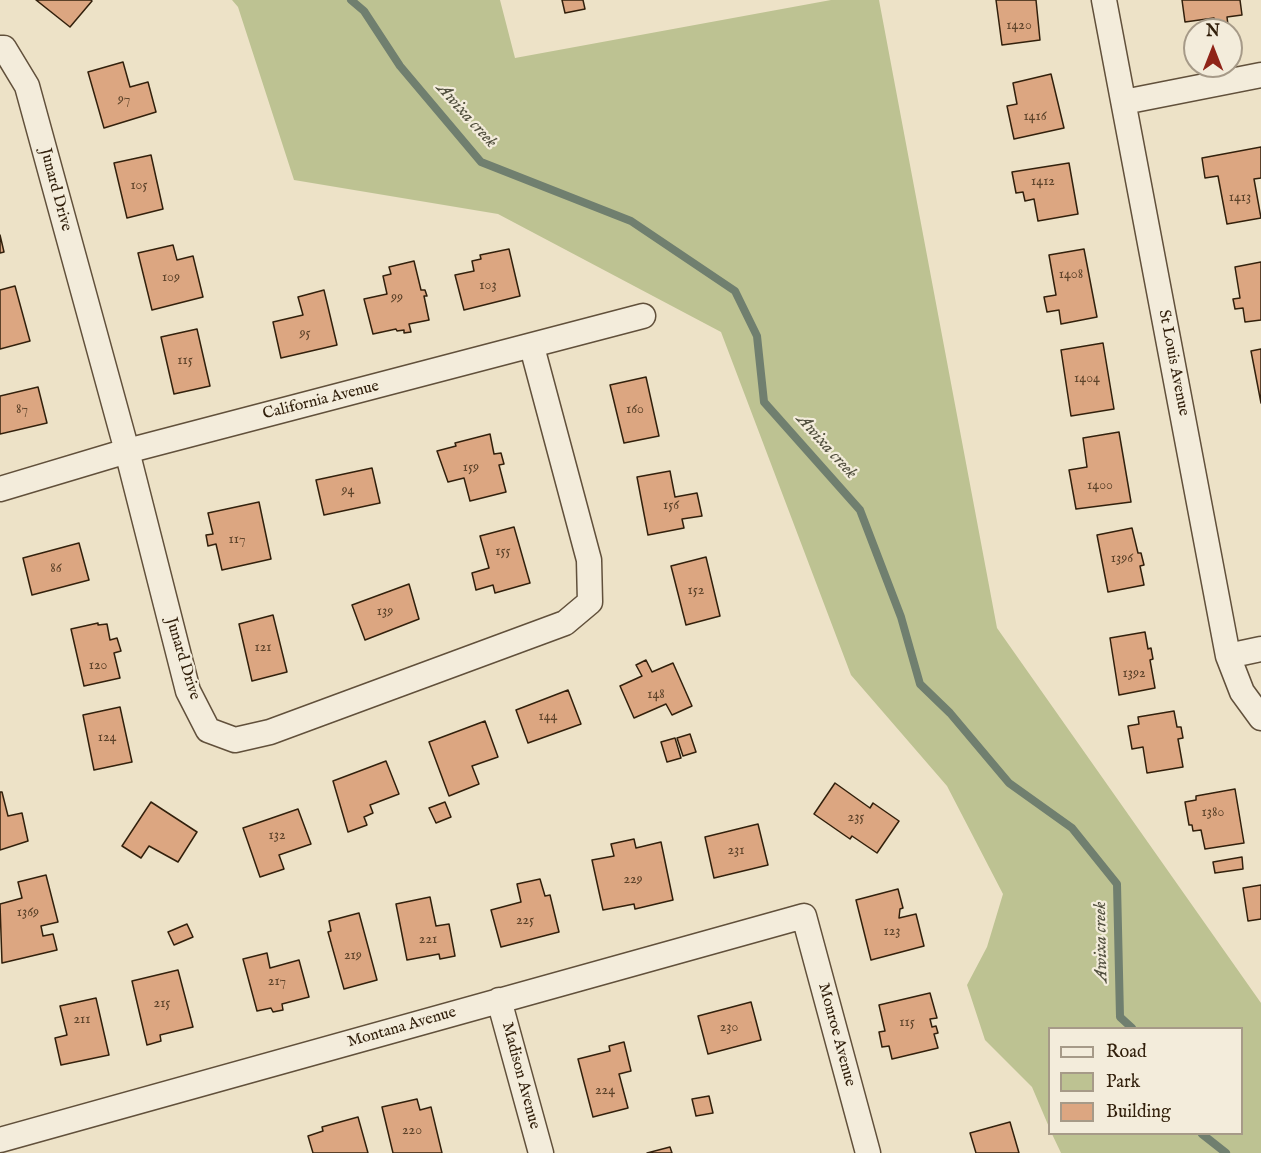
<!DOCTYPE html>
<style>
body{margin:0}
#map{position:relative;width:1261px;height:1153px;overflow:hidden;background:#ede2c7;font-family:"IM FELL English",serif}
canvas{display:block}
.legend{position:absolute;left:1048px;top:1027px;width:195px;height:108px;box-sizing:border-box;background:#f3ecdb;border:2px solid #a69a88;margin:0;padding:8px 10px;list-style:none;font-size:18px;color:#32200c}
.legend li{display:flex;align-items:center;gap:12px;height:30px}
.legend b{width:30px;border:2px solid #a69a88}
.north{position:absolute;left:1183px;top:18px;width:60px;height:60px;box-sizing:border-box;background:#f3ecdb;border:2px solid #a69a88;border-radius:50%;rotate:0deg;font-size:16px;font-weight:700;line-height:24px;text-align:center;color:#32200c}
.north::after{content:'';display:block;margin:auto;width:21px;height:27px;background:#8f2418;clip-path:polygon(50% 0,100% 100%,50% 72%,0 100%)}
</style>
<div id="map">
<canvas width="1261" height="1153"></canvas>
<ul class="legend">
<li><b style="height:8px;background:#f3ecdb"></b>Road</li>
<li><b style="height:16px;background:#bdc292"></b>Park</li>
<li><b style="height:16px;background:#dca681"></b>Building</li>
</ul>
<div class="north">N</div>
</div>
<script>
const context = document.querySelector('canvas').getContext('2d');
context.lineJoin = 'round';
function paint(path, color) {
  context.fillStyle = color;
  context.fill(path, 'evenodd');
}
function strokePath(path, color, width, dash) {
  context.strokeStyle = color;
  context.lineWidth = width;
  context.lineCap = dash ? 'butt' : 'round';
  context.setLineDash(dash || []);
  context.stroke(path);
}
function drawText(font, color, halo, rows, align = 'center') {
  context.font = font + ' "IM FELL English",serif';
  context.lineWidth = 4.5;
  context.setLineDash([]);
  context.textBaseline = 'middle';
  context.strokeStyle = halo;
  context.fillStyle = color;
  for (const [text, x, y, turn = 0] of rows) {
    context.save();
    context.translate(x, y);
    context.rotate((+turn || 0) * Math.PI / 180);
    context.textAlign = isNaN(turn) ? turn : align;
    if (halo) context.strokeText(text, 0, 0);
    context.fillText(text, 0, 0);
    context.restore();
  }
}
const green = new Path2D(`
 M232,0H500L515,58L831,0H879L997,628L1261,1003V1153H1061L1052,1134H1242V1028H1050L1049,1127L1032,1087L985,1040L967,985L987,947L1003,894L947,786L851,675L721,332L498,214L294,180L238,7Z`);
const stream = new Path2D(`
 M351,0L364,11L400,66L481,162L631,221L735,291L757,336L764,402L860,510L901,617L920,684L950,713L1009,783L1072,828L1117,884L1120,1017L1132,1028
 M1202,1134L1226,1153`);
const building = new Path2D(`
 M36,0H91L92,1L70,27Z
 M562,0H583L585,9L565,13Z
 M996,0H1036L1040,40L1002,45Z
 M1182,0H1240L1242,15L1227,17L1228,25L1216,26L1214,18L1185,22Z
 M123,62L130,87L148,82L156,112L104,128L88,72Z
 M1051,74L1064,128L1014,139L1007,106L1017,104L1013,83Z
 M1261,147V178L1254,179L1261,218L1227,224L1218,176L1205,178L1202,158Z
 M151,155L163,209L127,218L114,163Z
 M1069,163L1078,214L1038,221L1034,199L1025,201L1023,192L1016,193L1012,172Z
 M0,235L4,252L0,253Z
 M173,245L177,260L193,256L203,297L152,310L138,253Z
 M509,249L520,296L464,310L455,275L474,271L472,261L481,259L480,255Z
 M1084,249L1097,317L1061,324L1059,310L1047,312L1044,297L1056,295L1049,255Z
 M414,261L421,290H425L427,296H424L429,320L409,324L411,332L404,333V330L397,331L396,329L373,334L364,299L387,294L383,276L391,274L389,267Z
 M1261,262V320L1245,322L1243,308L1235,309L1233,299L1240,298L1235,267Z
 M15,286L30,341L0,349V290Z
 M324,290L337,345L281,358L273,322L303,315L298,297Z
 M197,329L210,386L174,394L161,337Z
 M1103,343L1114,409L1071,416L1061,350Z
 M1261,349V403L1251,351Z
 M646,377L659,436L624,443L610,385Z
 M38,387L47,423L0,434V396Z
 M1119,432L1131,502L1076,509L1069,470L1087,467L1083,438Z
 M490,434L494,454L501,453L504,464L499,465L506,492L470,501L464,478L448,482L437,451L456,446L455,443Z
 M372,468L380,503L324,515L316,480Z
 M670,471L675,497L697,493L702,516L682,519L684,528L648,535L637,477Z
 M259,502L271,559L222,570L216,544L208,546L206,535L213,534L208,513Z
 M514,527L530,583L495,593L493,585L476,590L472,573L489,568L480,536Z
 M1132,528L1138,553H1141L1144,565L1140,566L1144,585L1108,592L1097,535Z
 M79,543L89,580L32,595L23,558Z
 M706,557L720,616L686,625L671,566Z
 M409,584L419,619L365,640L352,605Z
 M273,615L287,672L252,681L239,624Z
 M98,623V625L107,624L110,640L117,638L121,651L114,653L120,678L84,686L71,629Z
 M1145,632L1148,649L1151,648L1153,659L1150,660L1155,688L1119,695L1110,638Z
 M646,660L652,672L673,663L692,706L672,715L666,704L634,718L620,686L642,676L636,665Z
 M568,690L581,724L528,743L516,710Z
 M120,707L132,762L94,770L83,715Z
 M1174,711L1177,727H1181L1183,738L1178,739L1183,767L1147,773L1143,747L1132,749L1128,726L1139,724L1138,717Z
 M485,721L498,757L472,766L479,784L449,796L429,742Z
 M690,734L696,752L683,756L677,738Z
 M675,738L681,758L667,762L661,742Z
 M386,761L399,794L370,805L373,813L364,817L367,825L348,832L333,781Z
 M835,783L870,808L873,803L899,821L877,853L852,836L850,839L814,814Z
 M1235,789L1244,843L1205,849L1201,830L1193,831L1192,825H1189L1185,802L1196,800V796Z
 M0,792H2L8,816L22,813L28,841L0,850Z
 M151,802L197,832L178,862L149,846L141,858L122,846Z
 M445,802L451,817L436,823L429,808Z
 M298,809L311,844L279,855L284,869L260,877L243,828Z
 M758,824L768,865L714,878L705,837Z
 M634,839L636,848L661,842L673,900L635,909L634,904L603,910L592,860L614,856L611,844Z
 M1242,857L1243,869L1215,873L1213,862Z
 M46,875L58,922L41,926L43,936L53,934L57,950L2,963L0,904L22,898L18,882Z
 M540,879L545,896L550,895L559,932L501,947L491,910L521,902L517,884Z
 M1261,885V919L1248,921L1243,888Z
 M898,889L903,908L900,909L899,918L916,914L924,946L871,960L856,900Z
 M430,897L436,926L449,924L455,956L440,959L439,954L407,960L396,904Z
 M359,913L377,980L344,989L328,932L331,931L329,921Z
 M187,924L193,937L174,945L168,932Z
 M267,953L270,968L299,960L309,997L282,1004L283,1010L273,1012L271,1008L257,1011L243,959Z
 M178,970L193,1027L160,1035L161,1041L147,1045L132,981Z
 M930,993L937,1018L930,1019L932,1027L936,1026L938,1033L934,1034L938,1048L892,1059L889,1046L882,1047L879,1032L885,1031L879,1005Z
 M96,998L109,1055L61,1065L55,1038L67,1035L60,1006Z
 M751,1002L761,1040L708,1054L698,1016Z
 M624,1042L631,1071L619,1074L628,1108L593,1117L578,1059L610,1051L609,1046Z
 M709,1096L713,1113L696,1116L692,1099Z
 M417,1099L420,1110L431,1107L442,1153H393L382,1107Z
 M358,1117L368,1153H313L308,1136L323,1131L322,1127Z
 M1010,1122L1019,1153H976L970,1133Z
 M670,1147L672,1153H647Z`);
const street = new Path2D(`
 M1104,0L1228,656L1242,692L1261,718
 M0,48H4L27,86L127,451L188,691L208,730L235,740L270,732L565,623L590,602L589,560L532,347
 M1124,102L1261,75
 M0,489L127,451L643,316
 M1228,656L1261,649
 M499,1000L541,1153
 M0,1140L804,916L868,1153`);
const numberNames = [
 ["1420",1019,26],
 ["97",124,100],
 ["1416",1035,117],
 ["1412",1043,182],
 ["105",139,186],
 ["1413",1240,198],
 ["1408",1071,275],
 ["109",171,278],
 ["103",488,286],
 ["99",397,298],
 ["95",305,334],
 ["115",185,361],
 ["1404",1087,379],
 ["87",22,410],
 ["160",635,410],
 ["159",471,468],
 ["1400",1100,486],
 ["94",348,491],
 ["156",671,506],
 ["117",237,540],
 ["155",503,552],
 ["1396",1122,559],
 ["86",56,569],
 ["152",696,591],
 ["139",385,612],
 ["121",263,648],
 ["120",98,666],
 ["1392",1134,674],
 ["148",656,695],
 ["144",548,717],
 ["124",107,738],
 ["1380",1213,813],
 ["235",856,818],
 ["132",277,836],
 ["231",736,851],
 ["229",633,880],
 ["1369",28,913],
 ["225",525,921],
 ["123",892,932],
 ["221",428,940],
 ["219",353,956],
 ["217",277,982],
 ["215",162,1004],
 ["211",82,1020],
 ["115",907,1023],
 ["230",729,1028],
 ["224",605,1091],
 ["220",412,1131]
];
const streetNames = [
 ["Junard Drive",55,190,75],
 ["St Louis Avenue",1173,363,79],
 ["California Avenue",321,401,-14],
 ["Junard Drive",182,659,73],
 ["Montana Avenue",402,1028,-16],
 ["Monroe Avenue",836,1035,75],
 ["Madison Avenue",520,1076,75]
];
const waterNames = [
 ["Awixa creek",466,116,48],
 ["Awixa creek",826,447,48],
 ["Awixa creek",1102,942,-91]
];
paint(green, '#bdc292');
strokePath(stream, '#707f6f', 8);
paint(building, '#dca681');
strokePath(building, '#32200c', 1.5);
strokePath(street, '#61503b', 27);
strokePath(street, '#f3ecdb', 24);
drawText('14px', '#5c4229', null, numberNames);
drawText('16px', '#32200c', '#f3ecdb', streetNames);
drawText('italic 18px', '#514f3e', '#f3ecdb', waterNames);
</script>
